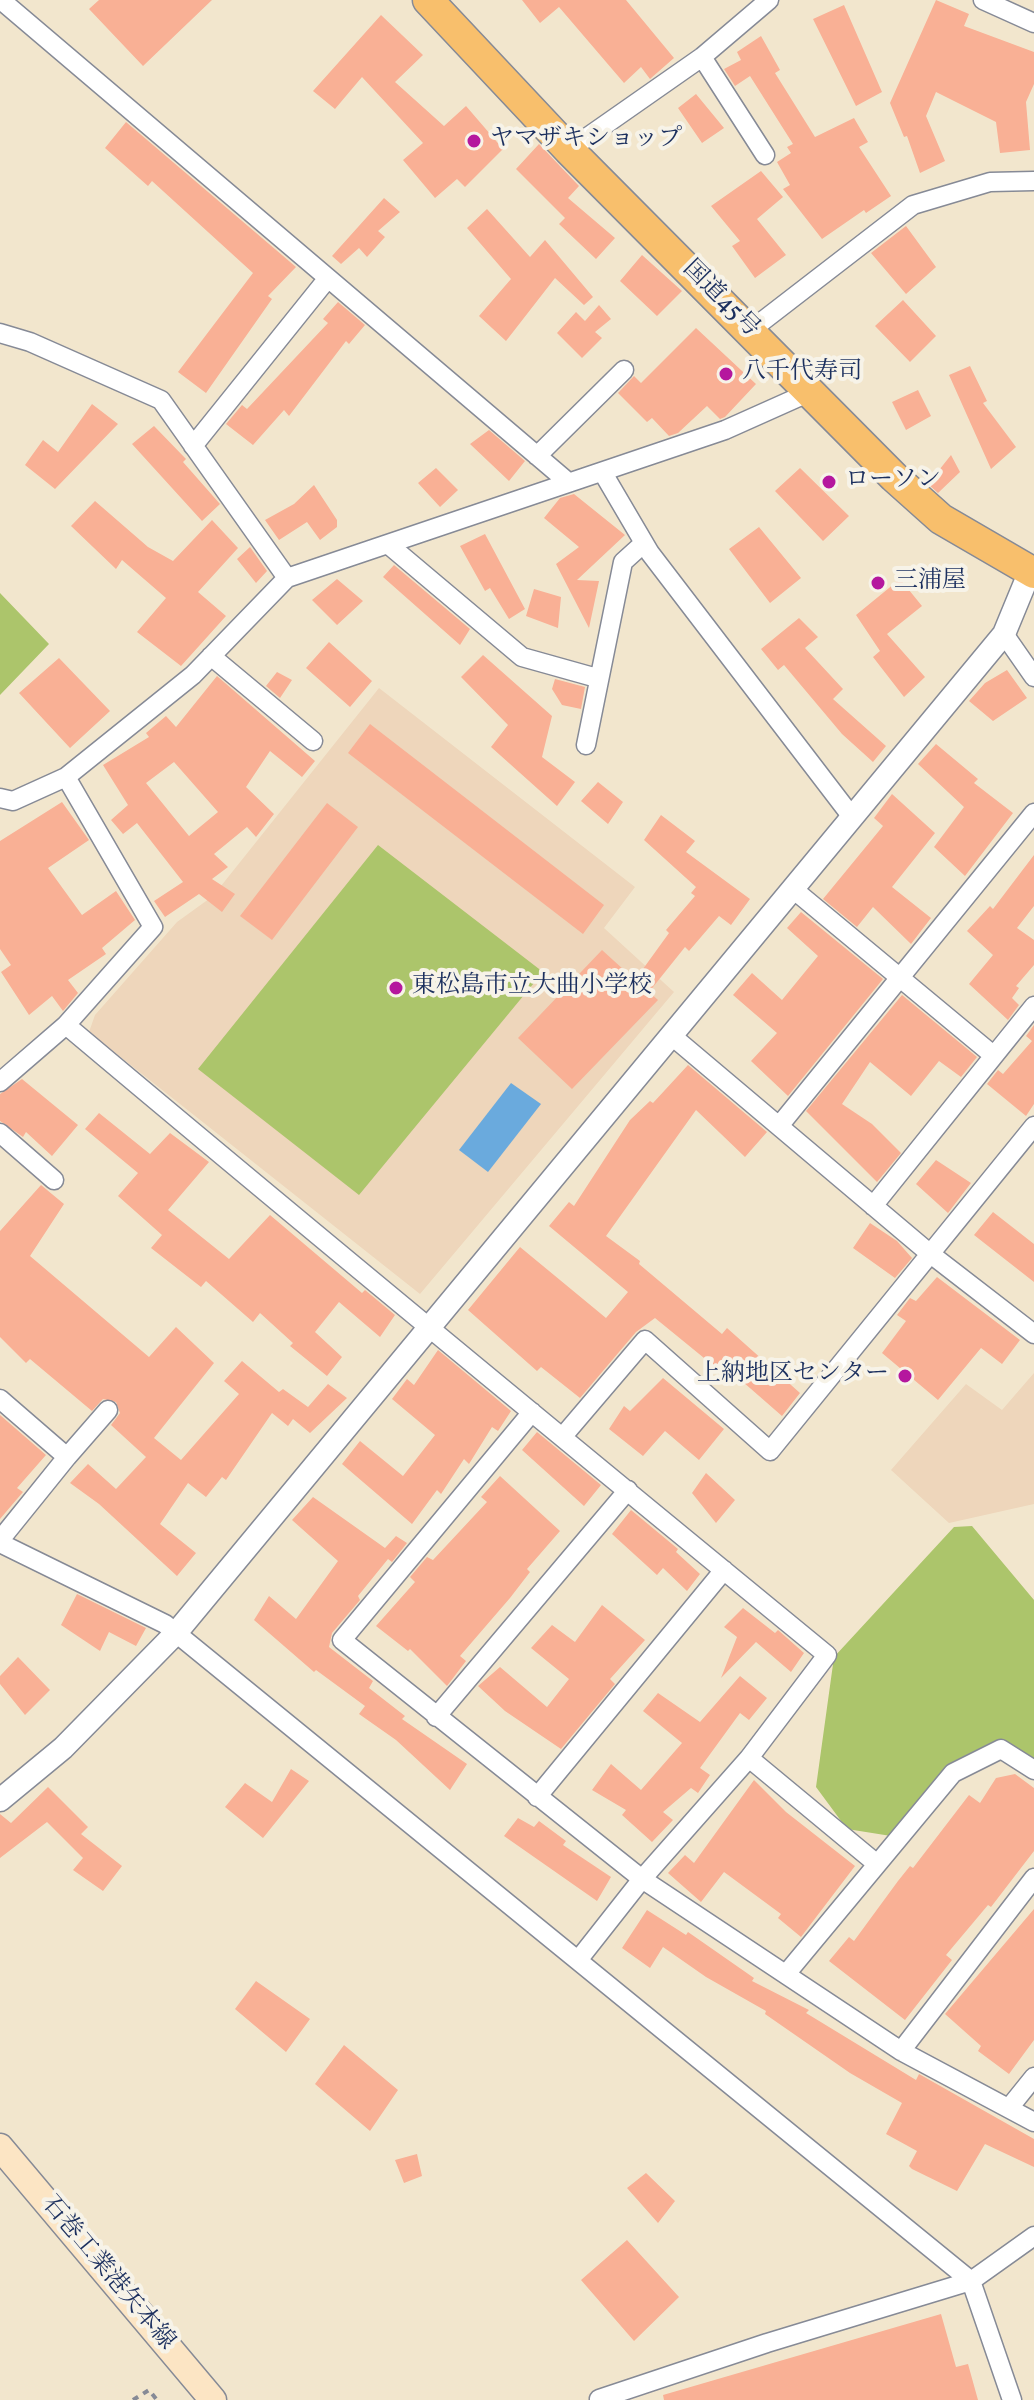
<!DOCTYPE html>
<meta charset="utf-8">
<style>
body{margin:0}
canvas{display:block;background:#f2e6cd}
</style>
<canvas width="1034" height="2400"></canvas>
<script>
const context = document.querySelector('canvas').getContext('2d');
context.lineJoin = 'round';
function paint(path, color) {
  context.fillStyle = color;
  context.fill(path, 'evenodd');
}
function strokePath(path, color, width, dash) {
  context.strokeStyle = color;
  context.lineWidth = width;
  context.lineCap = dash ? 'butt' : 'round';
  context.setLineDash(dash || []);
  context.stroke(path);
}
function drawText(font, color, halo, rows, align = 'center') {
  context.font = font + ' Vollkorn,"Noto Serif JP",serif';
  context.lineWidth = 8;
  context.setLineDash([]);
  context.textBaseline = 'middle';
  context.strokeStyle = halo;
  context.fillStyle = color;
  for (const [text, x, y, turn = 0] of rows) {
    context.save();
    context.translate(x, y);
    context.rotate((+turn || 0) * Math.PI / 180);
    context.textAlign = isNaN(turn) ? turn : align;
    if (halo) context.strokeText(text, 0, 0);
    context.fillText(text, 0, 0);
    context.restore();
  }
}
const built = new Path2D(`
 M379,688L635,887L604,928L674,992L420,1294L89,1032L95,1015L177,922L213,896Z
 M1034,1373V1504L949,1523L891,1470L966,1384L1002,1410Z`);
const green = new Path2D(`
 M0,593L49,644L0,695Z
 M378,845L543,972L359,1195L198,1069Z
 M972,1526L1034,1600V1762L1009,1746L949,1766L891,1836L847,1829L816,1787L834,1657L954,1527Z`);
const water = new Path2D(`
 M511,1083L541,1104L488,1172L459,1150Z`);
const building = new Path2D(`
 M99,0H212L143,66L89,9Z
 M522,0H626L674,58L650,79L641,67L624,83L559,7L540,23Z
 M936,0L969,14L964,26L1034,52V84L1026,102L1030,150L1000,153L996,122L936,92L926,116L945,161L920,173L907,136L904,137L890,103Z
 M844,5L882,92L856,106L813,19Z
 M381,15L423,55L395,82L444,126L466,106L503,149L465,187L457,179L435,198L403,160L423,143L362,77L335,109L313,91Z
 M761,36L780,70L775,73L815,137L854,118L868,142L859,147L891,196L866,213L864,210L822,239L783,189L790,185L777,162L791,153L787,147L793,144L750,76L735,86L724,69L741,60L737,52Z
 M696,94L724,128L702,143L678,108Z
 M126,122L296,267L268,296L272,299L206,393L178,372L253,273L152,181L148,186L105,148Z
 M539,144L579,186L568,198L615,238L596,259L559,224L565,218L516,169Z
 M761,171L783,197L757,219L786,255L755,278L732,246L740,241L711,206Z
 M384,198L400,212L378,231L385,237L367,257L359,248L341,264L332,256Z
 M487,209L530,257L545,240L593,297L584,305L555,278L506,341L479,316L511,279L467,228Z
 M906,226L936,267L906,294L871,253Z
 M642,255L682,291L657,316L620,281Z
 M903,300L936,336L910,362L875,326Z
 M338,302L365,325L349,344L346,341L289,416L284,410L253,445L226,424L242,405L247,409L328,323L323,319Z
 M599,305L611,319L595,332L602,338L582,358L557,333L576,312L585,321Z
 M696,328L756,384L725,417L720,419L707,406L678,433L669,436L652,418L647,422L618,393L634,376L641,383Z
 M970,366L987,401L983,403L1016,447L991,469L949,375Z
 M918,390L931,416L906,430L892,402Z
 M92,404L118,424L55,489L25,465L43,440L58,452Z
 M154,426L186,459L183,462L220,504L202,521L132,444Z
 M489,430L525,461L509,481L470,444Z
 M951,455L960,472L938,493L928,484Z
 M436,468L458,490L440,507L418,483Z
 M800,468L849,516L823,541L775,491Z
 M314,485L337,520V527L320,540L307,522L279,540L265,520L294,504Z
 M574,494L625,535L577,580L599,581L589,628L556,564L579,547L544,518L560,498Z
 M95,501L148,547L173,561L212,520L238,548L198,592L226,616L181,666L137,632L166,598L122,560L116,569L71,526Z
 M759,527L801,578L770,603L729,549Z
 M485,534L525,609L509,619L490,588L485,591L460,546Z
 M250,547L267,571L256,583L237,559Z
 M394,565L470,629L460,645L383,577Z
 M337,579L363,601L337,625L312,600Z
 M900,579L922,606L887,634L925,677L904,697L873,657L880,651L856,615Z
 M534,589L561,597L558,628L526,616Z
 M799,618L818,637L805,648L843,689L833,699L886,746L873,762L842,734L784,665L778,670L761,649Z
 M329,642L372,681L350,707L306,668Z
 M483,655L552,716L542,757L575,782L557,806L491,747L508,725L461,677Z
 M59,658L110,711L70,748L19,693Z
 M1007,670L1027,698L993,721L969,701L985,683Z
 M277,672L292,680L280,698L266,686Z
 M217,676L315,761L302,777L270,751L246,787L274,814L256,837L247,827L214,854L228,867L212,879L235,894L222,912L199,894L165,917L154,901L183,882L137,823L123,834L111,820L128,805L103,765L149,737L146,733L166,716L176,727ZM174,762L218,812L189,836L146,783Z
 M555,679L585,687L581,709L562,705L552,689Z
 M370,724L604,905L583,934L348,753Z
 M936,744L978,779L974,783L1013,813L965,876L934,847L964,807L918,764Z
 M598,782L623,802L608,824L581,801Z
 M892,794L935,833L892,887L931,918L911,944L873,907L857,927L823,899L883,826L874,818Z
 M62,802L89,840L48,868L82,915L116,891L135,920L102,948L106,954L68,980L78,993L63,1011L52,996L29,1015L1,972L11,965L0,949V841Z
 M327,803L358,827L272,940L240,916Z
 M661,815L695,841L686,852L750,899L731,925L719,916L689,951L685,947L649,992L658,1000L572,1089L518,1038L602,950L635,980L669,933L666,930L695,896L691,893L696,887L644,840Z
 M1034,855V906L1017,928L1034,940V965L1016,986L1019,988L1012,998L1019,1005L1008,1020L969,984L993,955L967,931L990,906L993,909Z
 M801,912L883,979L788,1096L751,1061L777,1033L733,995L752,973L782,1000L818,956L787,928Z
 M902,995L977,1057L961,1077L939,1061L911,1096L870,1062L842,1104L872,1124L901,1153L877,1182L806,1111Z
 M1034,1025V1104L1026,1116L987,1084L998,1070L1003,1074L1032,1041L1026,1036Z
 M688,1065L767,1132L745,1157L696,1110L606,1236L640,1261L639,1264L722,1334L727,1328L800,1393L782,1416L735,1375L731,1380L655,1318L636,1332L580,1398L541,1367L537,1371L468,1310L520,1247L606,1318L628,1292L549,1226L569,1202L574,1206L630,1120L650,1101L653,1103Z
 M22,1079L78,1125L52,1156L26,1132L23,1137L0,1121V1094Z
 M99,1113L150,1154L170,1133L209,1162L168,1210L229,1259L270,1215L362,1293L365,1290L395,1315L380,1337L339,1302L315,1332L342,1357L327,1376L290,1346L293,1343L260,1313L253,1322L206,1281L201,1287L151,1248L162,1235L118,1196L138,1173L85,1129Z
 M936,1160L971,1183L948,1213L916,1184Z
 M41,1185L64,1204L30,1256L149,1357L176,1327L214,1363L154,1438L181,1460L239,1394L224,1381L242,1361L279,1392L283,1389L308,1407L328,1384L347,1398L310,1433L293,1419L288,1426L272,1413L226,1480L222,1477L206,1497L188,1483L160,1524L196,1553L177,1576L99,1504L70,1483L88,1464L116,1489L146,1457L111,1425L120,1413L116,1402L103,1399L92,1411L30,1359L26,1363L0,1337V1231Z
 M993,1212L1034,1244V1282L974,1235Z
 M870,1223L897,1241L912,1258L895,1278L853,1248Z
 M937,1277L1020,1340L1002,1364L981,1348L938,1400L882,1353L906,1321L897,1315L910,1298L916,1301Z
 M438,1350L511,1411L498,1431L492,1427L469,1464L464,1459L441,1494L437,1490L412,1524L342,1464L360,1441L403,1476L435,1435L392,1399L407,1379L414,1385Z
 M663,1378L724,1429L699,1460L665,1431L643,1456L609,1429L624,1406L630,1411Z
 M0,1415L46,1455L17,1488L23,1492L0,1519Z
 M537,1432L601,1485L584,1506L522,1450Z
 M706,1473L735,1500L716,1523L692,1493Z
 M500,1476L560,1531L527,1569L530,1572L510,1598L460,1656L466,1661L447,1686L410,1649L408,1651L376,1626L415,1582L410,1577L427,1557L433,1560L487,1502L481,1497Z
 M313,1497L385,1548L396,1536L407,1543L392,1562L388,1559L358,1596L360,1600L332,1633L329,1647L373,1681L369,1688L405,1716L402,1719L467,1764L450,1790L396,1740L359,1714L365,1706L316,1670L314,1672L254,1620L269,1596L296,1619L338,1561L292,1520Z
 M631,1510L678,1549L676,1552L700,1574L687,1591L663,1568L657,1575L612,1534Z
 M77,1594L146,1628L136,1646L109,1632L100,1651L61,1625Z
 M602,1605L645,1640L610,1679L615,1684L561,1749L505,1711L478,1686L500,1667L547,1707L569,1679L531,1648L552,1625L575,1642Z
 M743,1608L775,1633L778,1630L804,1653L791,1672L756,1642L721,1678L737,1637L724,1627Z
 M18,1657L50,1690L25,1715L0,1684V1676Z
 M740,1676L767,1698L749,1720L740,1713L700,1768L710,1775L698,1793L691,1788L663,1812L673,1820L652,1842L622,1815L626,1810L592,1790L611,1764L641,1790L682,1743L643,1711L658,1693L700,1722Z
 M291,1769L309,1781L263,1838L225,1807L245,1783L272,1802Z
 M1015,1774L1034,1788V1851L991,1907L988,1905L946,1955L952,1960L905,2020L829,1961L849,1937L854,1941L898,1881L910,1866L913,1868L969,1795L980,1803L996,1778Z
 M754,1780L786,1812L855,1866L801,1937L778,1918L781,1914L724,1872L701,1902L668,1873L685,1855L694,1863Z
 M48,1787L88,1827L81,1834L122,1866L103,1891L73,1870L83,1858L47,1822L0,1858V1814L11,1823Z
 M518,1818L534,1827L539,1821L566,1841L563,1845L611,1877L597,1901L504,1836Z
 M1034,1909V2040L1009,2074L978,2051L981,2046L945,2014Z
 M647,1910L686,1935L688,1932L754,1978L752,1981L809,2010L806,2013L916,2080L919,2074L1034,2139V2167L985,2144L957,2191L912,2169L909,2166L917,2151L886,2134L902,2103L850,2073L765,2014L766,2011L706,1977L663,1947L650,1968L622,1948Z
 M256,1981L310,2019L286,2052L235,2009Z
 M344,2045L398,2090L370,2131L315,2084Z
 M417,2154L422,2176L404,2183L395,2160Z
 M646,2173L675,2201L658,2223L627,2188Z
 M627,2240L679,2297L634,2341L581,2280Z
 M941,2314L956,2367L968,2364L978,2400H664L663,2395Z`);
const path = new Path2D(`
 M133,2400L149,2390L157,2400`);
const minor = new Path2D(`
 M1,0L568,482
 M983,0L1034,23
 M702,57L765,155
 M569,150L702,57L769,0
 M751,330L913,205L990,182L1034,181
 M0,333L30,342L161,400L287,578
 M193,446L328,278
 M537,456L624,370
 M603,473L650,553L852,817
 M389,545L522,657L597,678
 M1004,634L1034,677
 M211,656L313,741
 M586,745L623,562L644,543
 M0,798L13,801L66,777L193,675L287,578L725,430L810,392
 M793,889L993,1055
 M66,1025C318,1237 572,1446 827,1655L749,1758L642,1879L579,1959
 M672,1036L928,1252L1034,1334
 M0,1082L66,1025L153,927L66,777
 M779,1126L1034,813
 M0,1133L54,1180
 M873,1206L1034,1006
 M0,1399L67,1457L0,1540
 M532,1412L342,1640L642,1879L901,2051L1034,2122
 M564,1435L645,1340L770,1451L1034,1126
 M67,1457L108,1410
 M0,1543L165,1624L971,2281L1012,2400
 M436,1717L628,1490
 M749,1758L877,1864
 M537,1797L724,1570
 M786,1974L953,1773L1001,1749L1034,1770
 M901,2051L1034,1878
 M1009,2108L1034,2077
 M599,2399L767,2343L971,2281L1034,2236`);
const tertiary = new Path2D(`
 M0,1800L63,1748L176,1633L1004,634L1030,571`);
const secondary = new Path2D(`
 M0,2147L213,2400`);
const trunk = new Path2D(`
 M428,0L569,150L894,477L941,519L1034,573`);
const markers = [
 [474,141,8,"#b5179e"],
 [726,374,8,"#b5179e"],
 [829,482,8,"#b5179e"],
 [878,583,8,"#b5179e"],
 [396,988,8,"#b5179e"],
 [905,1376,8,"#b5179e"]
];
const poiNames = [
 ["ヤマザキショップ",490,141],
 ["八千代寿司",742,374],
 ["ローソン",845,482],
 ["三浦屋",894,583],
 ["東松島市立大曲小学校",412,988],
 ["上納地区センター",889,1376,"right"]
];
const streetNames = [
 ["国道45号",720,300,45],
 ["石巻工業港矢本線",107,2274,50]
];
paint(built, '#eed6bb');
paint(green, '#acc56b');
paint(water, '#6aaadd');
paint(building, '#f9b095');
strokePath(minor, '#868a96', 21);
strokePath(tertiary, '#868a96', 25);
strokePath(secondary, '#868a96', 29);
strokePath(trunk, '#868a96', 33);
strokePath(path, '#868a96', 4, [6, 6]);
strokePath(minor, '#fff', 18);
strokePath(tertiary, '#fff', 22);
strokePath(secondary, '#fce5c4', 26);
strokePath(trunk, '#f8bf6c', 30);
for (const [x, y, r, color] of markers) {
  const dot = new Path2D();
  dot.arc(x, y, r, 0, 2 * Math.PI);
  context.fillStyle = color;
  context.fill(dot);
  strokePath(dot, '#f7f3e8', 3);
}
drawText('24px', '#1b2f5e', '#f7f3e8', poiNames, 'left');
drawText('24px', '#1b2f5e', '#f7f3e8', streetNames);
</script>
